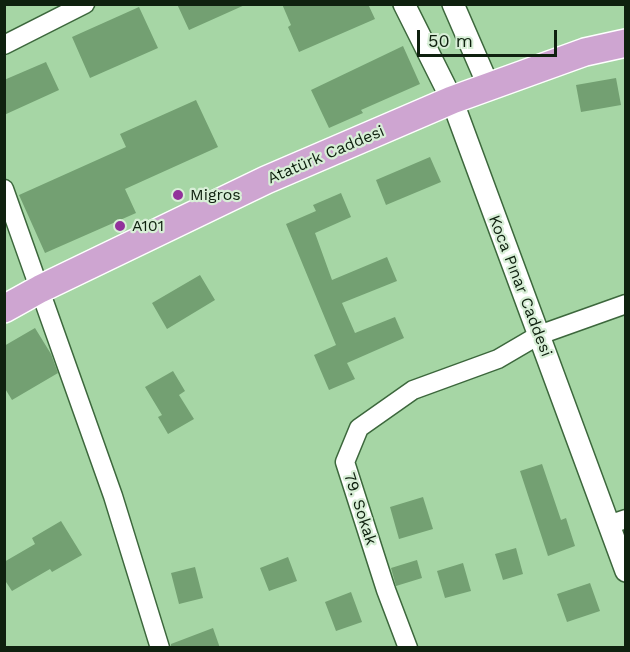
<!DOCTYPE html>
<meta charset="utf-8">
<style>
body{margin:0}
#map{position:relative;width:630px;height:652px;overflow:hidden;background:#a6d6a5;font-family:"Work Sans",sans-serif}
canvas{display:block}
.frame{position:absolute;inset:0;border:6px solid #0f210f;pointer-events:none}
.scale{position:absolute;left:417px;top:30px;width:140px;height:27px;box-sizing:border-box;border:3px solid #0f210f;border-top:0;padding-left:8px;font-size:18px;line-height:21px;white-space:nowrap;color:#0f210f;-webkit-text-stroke:4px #d8efd7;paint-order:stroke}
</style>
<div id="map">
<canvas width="630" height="652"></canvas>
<div class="frame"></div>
<div class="scale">50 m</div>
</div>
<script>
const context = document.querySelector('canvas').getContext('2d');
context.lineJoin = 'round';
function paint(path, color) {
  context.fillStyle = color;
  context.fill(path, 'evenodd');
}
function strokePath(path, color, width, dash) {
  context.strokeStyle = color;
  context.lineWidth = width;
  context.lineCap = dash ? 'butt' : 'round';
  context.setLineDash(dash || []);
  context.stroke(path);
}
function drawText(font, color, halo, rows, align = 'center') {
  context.font = font + ' "Work Sans",sans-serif';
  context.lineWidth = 4.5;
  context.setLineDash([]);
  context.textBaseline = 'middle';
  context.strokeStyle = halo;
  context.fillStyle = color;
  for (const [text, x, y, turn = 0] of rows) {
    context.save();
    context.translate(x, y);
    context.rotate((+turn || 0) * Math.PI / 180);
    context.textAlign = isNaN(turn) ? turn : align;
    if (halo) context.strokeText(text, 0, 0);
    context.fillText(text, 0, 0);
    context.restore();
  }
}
const building = new Path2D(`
 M177,4H247L189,30Z
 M282,4H368L375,19L299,52L288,27L291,25Z
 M139,7L158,48L90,78L72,37Z
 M403,46L420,84L361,110L363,113L329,128L311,90Z
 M46,62L59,90L4,115V80Z
 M616,78L621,105L581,112L576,85Z
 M196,100L218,147L125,189L136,213L45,253L19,195L126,147L120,134Z
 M430,157L441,182L386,205L376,180Z
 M341,193L351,217L315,233L332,280L387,257L397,281L342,303L355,333L395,317L404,338L347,363L355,379L329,390L314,355L336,345L286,224L316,211L313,205Z
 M200,275L215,300L167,329L152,303Z
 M35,328L51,354L58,373L12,400L4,387V346Z
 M173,371L185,391L179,395L194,419L168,434L158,417L162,415L145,387Z
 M542,464L561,520L566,518L575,546L548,556L520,471Z
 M423,497L433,529L399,539L390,507Z
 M61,521L82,555L52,572L50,569L12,591L4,579V562L35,544L32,538Z
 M516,548L523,574L503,580L495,554Z
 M288,557L297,581L269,591L260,568Z
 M417,560L422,578L396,586L391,568Z
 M463,563L471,591L445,598L437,571Z
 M195,567L203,598L179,604L171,573Z
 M590,583L600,611L567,622L557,594Z
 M351,592L362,622L336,631L325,602Z
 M213,628L220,648H171V644Z`);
const minor = new Path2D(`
 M4,45L85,4
 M4,189L113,496L160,648
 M608,525L626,519
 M408,648L386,590L345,462L359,428L413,390L498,359L539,335L626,304`);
const tertiary = new Path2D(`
 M404,4L452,100L626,571
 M453,4L489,87`);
const primary = new Path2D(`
 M4,309L40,289L266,180L452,100L585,52L626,43`);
const markers = [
 [178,195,6,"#92329b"],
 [120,226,6,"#92329b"]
];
const streetNames = [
 ["Atatürk Caddesi",326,155,-23],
 ["Koca Pınar Caddesi",520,286,69],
 ["79. Sokak",360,509,72]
];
const poiNames = [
 ["Migros",190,195],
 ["A101",132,226]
];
paint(building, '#73a072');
strokePath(minor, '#3c673c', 21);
strokePath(tertiary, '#3c673c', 24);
strokePath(primary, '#fff', 30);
strokePath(minor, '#fff', 18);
strokePath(tertiary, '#fff', 21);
strokePath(primary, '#cea5d1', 27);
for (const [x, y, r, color] of markers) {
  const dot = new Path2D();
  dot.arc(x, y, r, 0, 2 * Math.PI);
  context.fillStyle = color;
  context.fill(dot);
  strokePath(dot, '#d8efd7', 2);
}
drawText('16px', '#0f210f', '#d8efd7', streetNames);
drawText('16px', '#0f210f', '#d8efd7', poiNames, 'left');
</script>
